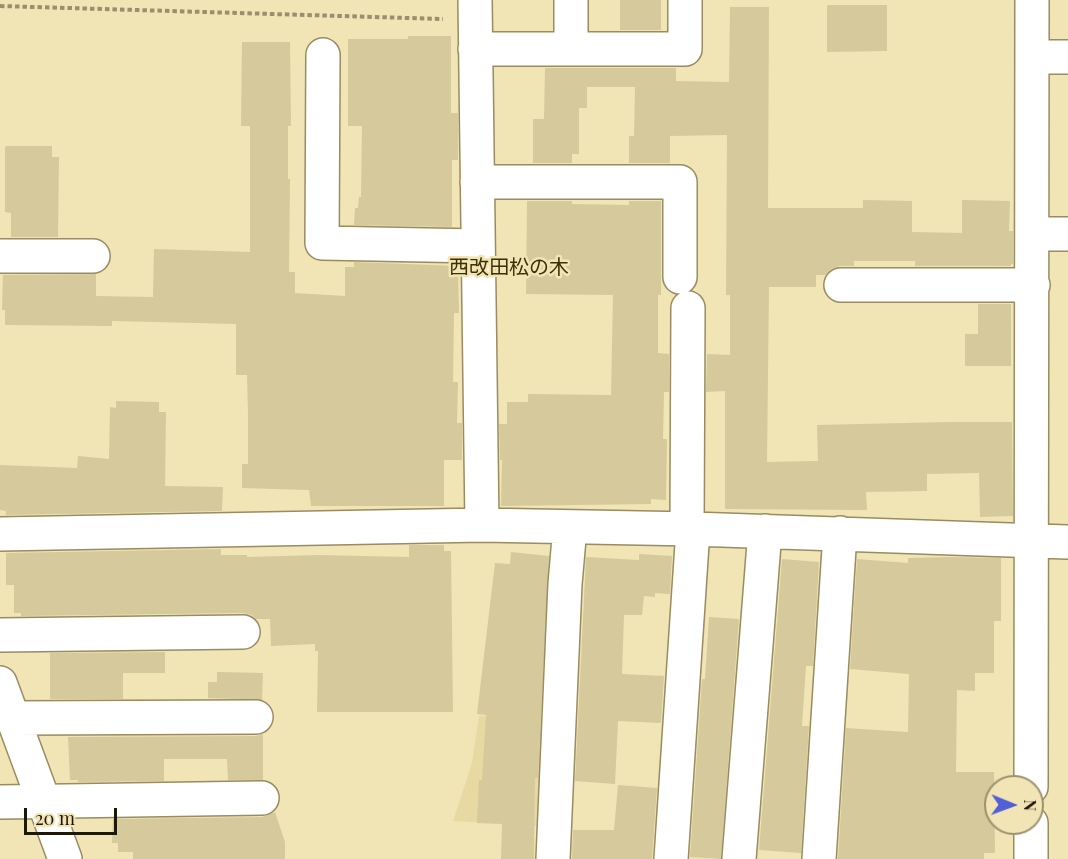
<!DOCTYPE html>
<meta charset="utf-8">
<style>
body{margin:0}
#map{position:relative;width:1068px;height:859px;overflow:hidden;background:#f1e4b5;font-family:"Playfair Display",serif}
canvas{display:block}
.north{position:absolute;left:984px;top:775px;width:60px;height:60px;box-sizing:border-box;background:#f1e4b5;border:2px solid #9c926f;border-radius:50%;rotate:91deg;font-size:16px;font-weight:700;line-height:24px;text-align:center;color:#1d1807}
.north::after{content:'';display:block;margin:auto;width:21px;height:27px;background:#535fd5;clip-path:polygon(50% 0,100% 100%,50% 72%,0 100%)}
.scale{position:absolute;left:24px;top:808px;width:93px;height:27px;box-sizing:border-box;border:3px solid #1d1807;border-top:0;padding-left:8px;font-size:18px;line-height:21px;white-space:nowrap;color:#1d1807;-webkit-text-stroke:4px #f1e4b5;paint-order:stroke}
</style>
<div id="map">
<canvas width="1068" height="859"></canvas>
<div class="north">N</div>
<div class="scale">20 m</div>
</div>
<script>
const context = document.querySelector('canvas').getContext('2d');
context.lineJoin = 'round';
function paint(path, color) {
  context.fillStyle = color;
  context.fill(path, 'evenodd');
}
function strokePath(path, color, width, dash) {
  context.strokeStyle = color;
  context.lineWidth = width;
  context.lineCap = dash ? 'butt' : 'round';
  context.setLineDash(dash || []);
  context.stroke(path);
}
function drawText(font, color, halo, rows, align = 'center') {
  context.font = font + ' "Playfair Display","Noto Sans JP",serif';
  context.lineWidth = 5;
  context.setLineDash([]);
  context.textBaseline = 'middle';
  context.strokeStyle = halo;
  context.fillStyle = color;
  for (const [text, x, y, turn = 0] of rows) {
    context.save();
    context.translate(x, y);
    context.rotate((+turn || 0) * Math.PI / 180);
    context.textAlign = isNaN(turn) ? turn : align;
    if (halo) context.strokeText(text, 0, 0);
    context.fillText(text, 0, 0);
    context.restore();
  }
}
const built = new Path2D(`
 M479,716L547,720L542,826L453,821L472,763Z`);
const building = new Path2D(`
 M620,0H661V30H620Z
 M827,5H887V51L827,52Z
 M730,7H769L768,208H863V200L912,201V232L962,233V200L1010,201L1009,231H1013V264H1011V266H915V261H854V266H840L832,269L826,275H816V287H769L767,462L818,461L817,425L948,422H1012L1013,516L980,517L979,473L927,474V491L866,492L867,510L725,509V391L706,392L707,354L730,355V295H726L727,135L670,136V163H629V136H634L635,87H587V108H579V154H572V163H533V119H544L545,68H676V81L729,82Z
 M408,36H451V113H458V160H452V227L354,225L355,208H358L359,197H361L362,126H348V39H408Z
 M242,42H290L291,126H288V179H290L289,272H295V293L345,296V267H354V262L458,266L459,313H454L453,382H458L457,423H462V460H444V506H311L309,490L242,488V464H248V414L247,375H236V324L112,321V326L5,325V310H2L3,275L96,274V296L153,297L154,249L250,252V126H241Z
 M7,146H52V157H59L58,237H11V213L5,212V147Z
 M527,201H572V204L629,205V201H661V295H658V353L669,354V392H664L663,439H667L666,500L651,499V504L501,506L502,460H500L499,424H507V402H528V394L611,395L613,295L526,294Z
 M978,304H1011V366H965V334H978Z
 M116,401L159,402V412H166L165,486L223,487L222,511L6,515V511L0,510V465L77,468L78,456L109,459L110,407L116,408Z
 M409,545H444V551H451L453,712H317L318,651H315V644L271,646L270,619H256L252,615L243,613L21,616V613H14V585H6V553L221,549V555H247V557L319,555L409,557Z
 M511,552L549,556L538,778H535L534,859H501L502,824L477,823L479,780H482L486,715L477,714L495,563L510,564Z
 M639,554L672,556L670,594L655,593V597L644,596L642,615H624L622,674L664,676L661,723L618,721L615,784L575,781L586,557L639,560Z
 M951,557L1001,558V621H994V673H975V691L957,690L956,772H994L995,853H984V859H838L846,728L908,732L909,674L850,669L857,559L908,563V558Z
 M782,559L819,562L813,666H806L802,726H809L801,853L759,850Z
 M709,617L739,619L721,859L690,857L702,679H705Z
 M165,652V673H123V699H50V653Z
 M217,672L263,673L262,700L208,698V682H217Z
 M263,734V780H228L227,759H164V781L78,782V780H70L68,737L256,736Z
 M618,785L657,788L652,859H572L573,830H614Z
 M275,812L285,842V859H133V852H118V843H112L113,819L262,817Z`);
const path = new Path2D(`
 M0,6L443,19`);
const minor = new Path2D(`
 M475,0L482,525
 M475,49H685V0
 M571,49V0
 M323,55L322,243L478,246
 M1032,57H1068
 M477,182H680V277
 M1032,234H1068
 M0,256H93
 M841,285H1033
 M687,528L688,308
 M0,534L482,525L693,529L1068,542
 M0,635L243,632
 M0,683L65,859
 M13,718L256,717
 M1031,787L1032,0
 M0,802L262,798
 M553,859L565,584L570,527
 M671,859L693,529
 M739,859L765,531
 M819,859L840,533
 M1031,859V823`);
const quarterNames = [
 ["西改田松の木",509,268]
];
paint(built, '#e8d9a3');
paint(building, '#d6c99c');
strokePath(minor, '#988c61', 36);
strokePath(path, '#998f6c', 4, [4.5, 3]);
strokePath(minor, '#fff', 33);
drawText('20px', '#3b3002', '#f1e4b5', quarterNames);
</script>
